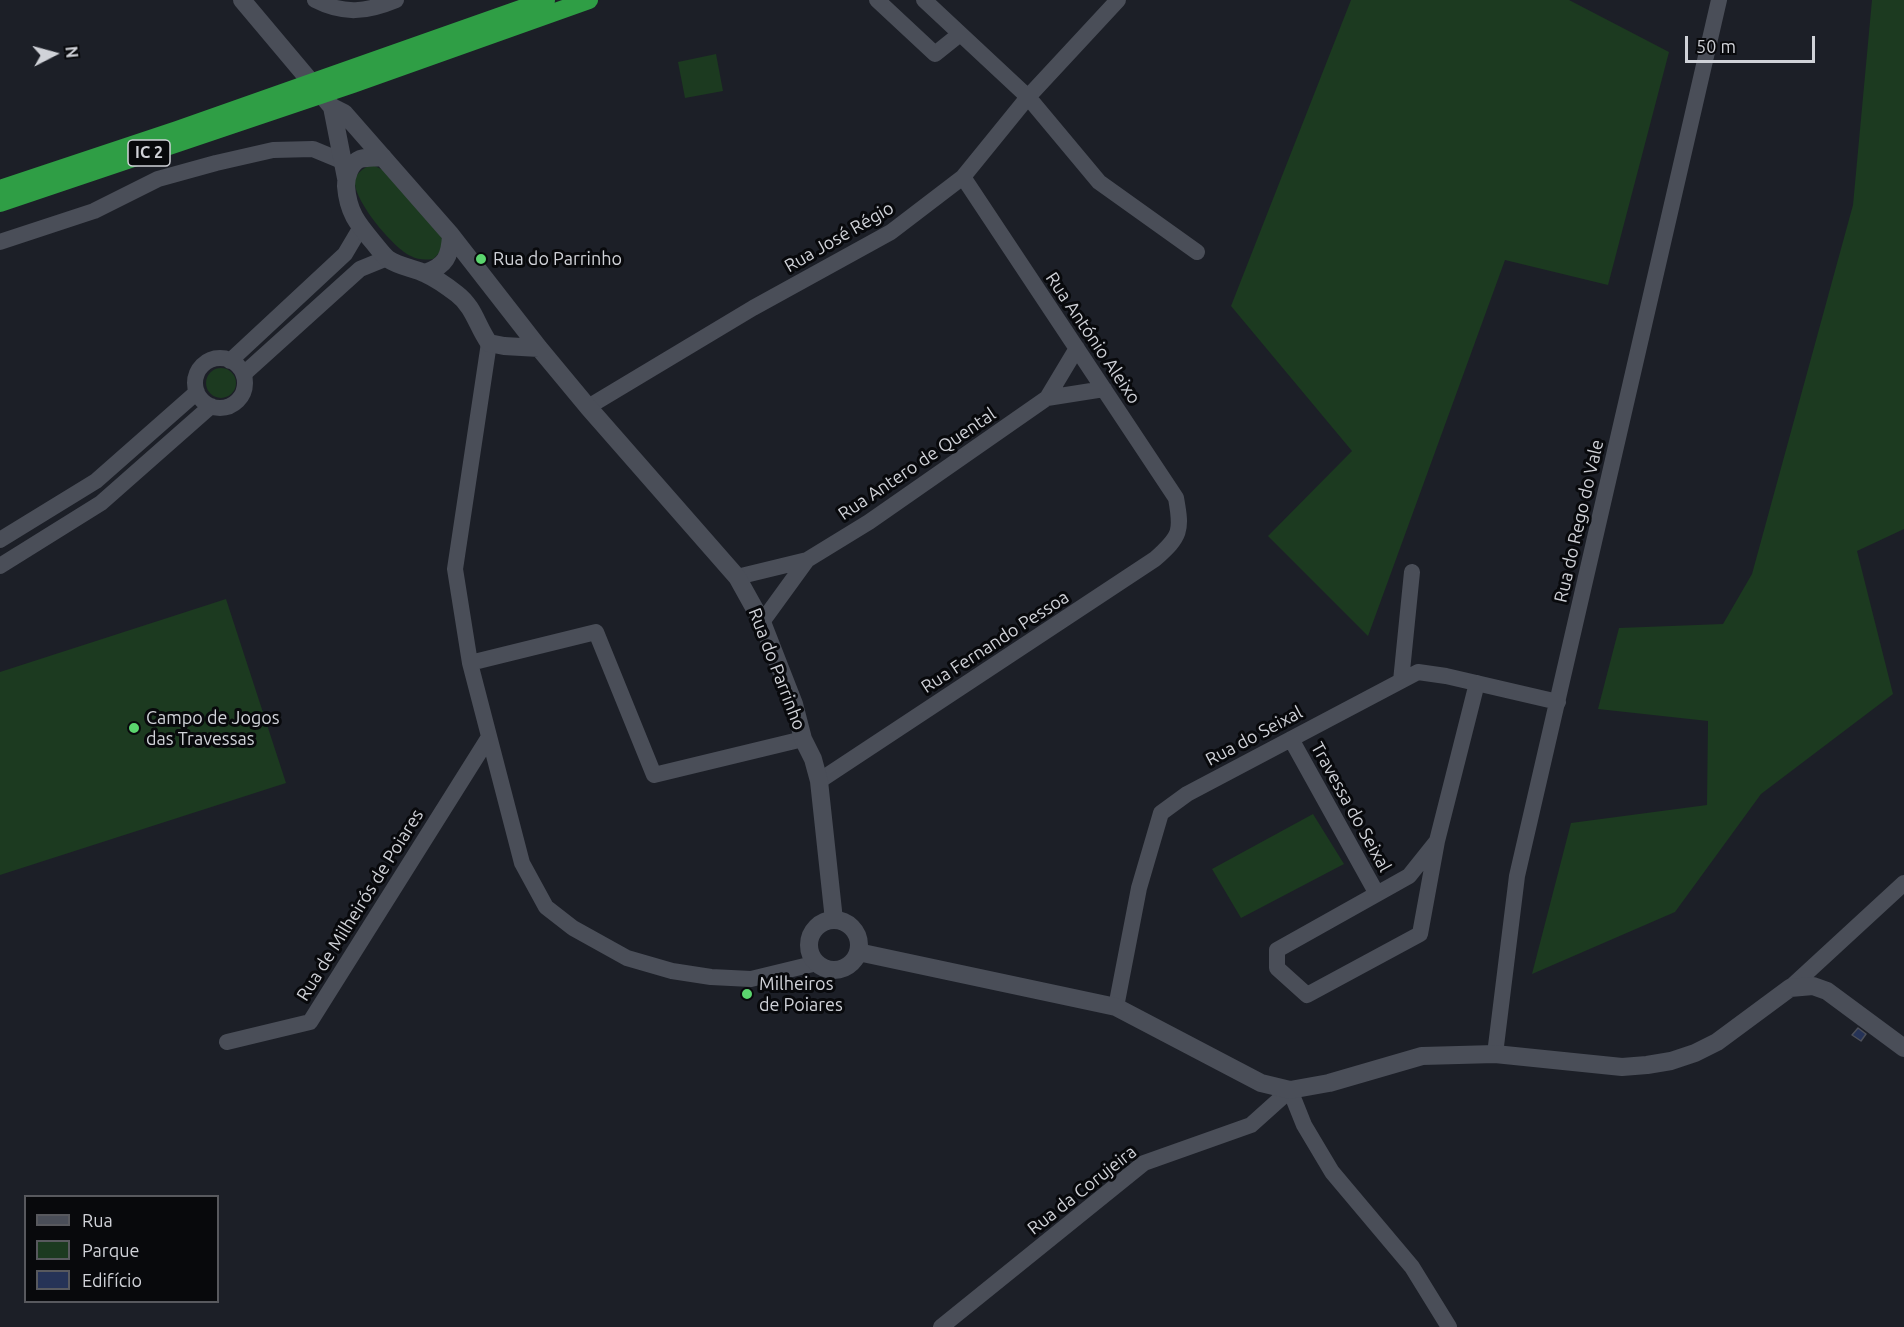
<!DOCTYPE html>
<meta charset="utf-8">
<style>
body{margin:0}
#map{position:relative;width:1904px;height:1327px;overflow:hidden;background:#1c1f27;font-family:Ubuntu,sans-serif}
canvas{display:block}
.legend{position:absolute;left:24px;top:1195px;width:195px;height:108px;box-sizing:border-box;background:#08090c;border:2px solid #58595e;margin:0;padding:8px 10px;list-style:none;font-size:18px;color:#d0d2d8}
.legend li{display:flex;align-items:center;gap:12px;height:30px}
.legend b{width:30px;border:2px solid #58595e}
.north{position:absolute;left:24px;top:24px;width:60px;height:60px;-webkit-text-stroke:4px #08090c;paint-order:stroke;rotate:84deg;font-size:16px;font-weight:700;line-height:24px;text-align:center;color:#d0d2d8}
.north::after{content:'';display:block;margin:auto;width:21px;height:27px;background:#d0d2d8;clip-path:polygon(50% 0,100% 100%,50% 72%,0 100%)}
.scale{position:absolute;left:1685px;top:36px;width:130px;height:27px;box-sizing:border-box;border:3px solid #d0d2d8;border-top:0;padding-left:8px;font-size:18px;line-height:21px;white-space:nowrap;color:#d0d2d8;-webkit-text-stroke:4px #08090c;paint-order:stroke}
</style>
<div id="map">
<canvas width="1904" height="1327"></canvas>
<ul class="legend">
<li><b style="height:8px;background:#4a4e58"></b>Rua</li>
<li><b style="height:16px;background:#1c3a20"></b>Parque</li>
<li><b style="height:16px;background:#263357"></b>Edifício</li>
</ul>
<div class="north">N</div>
<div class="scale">50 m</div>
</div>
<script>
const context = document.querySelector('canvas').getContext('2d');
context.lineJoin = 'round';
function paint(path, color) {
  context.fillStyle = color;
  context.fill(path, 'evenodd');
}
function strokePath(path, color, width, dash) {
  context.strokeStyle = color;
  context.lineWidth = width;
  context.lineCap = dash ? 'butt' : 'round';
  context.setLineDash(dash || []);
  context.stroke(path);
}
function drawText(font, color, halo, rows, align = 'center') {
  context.font = font + ' Ubuntu,sans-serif';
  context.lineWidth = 6;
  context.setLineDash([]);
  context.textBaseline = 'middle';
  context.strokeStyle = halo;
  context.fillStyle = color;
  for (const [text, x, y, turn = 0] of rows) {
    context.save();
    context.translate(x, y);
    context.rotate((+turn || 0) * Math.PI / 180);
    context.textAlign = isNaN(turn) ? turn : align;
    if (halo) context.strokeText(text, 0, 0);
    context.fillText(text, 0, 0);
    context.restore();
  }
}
const green = new Path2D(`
 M1351,0H1569L1669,52L1608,285L1505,260L1368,636L1268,536L1352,451L1231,306Z
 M1872,0H1904V529L1857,551L1893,694L1761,794L1675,912L1532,974L1571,823L1707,805L1708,721L1598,709L1619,628L1723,624L1752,574L1853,205Z
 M716,54L723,91L685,98L678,62Z
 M368,166H375L385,171L441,236C445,246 441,252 433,259C425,260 418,260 411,256C394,249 351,198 355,179C357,173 363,169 368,166Z
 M206 383a15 15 0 1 1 30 0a15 15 0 1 1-30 0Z
 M226,599L286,783L0,875V672Z
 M1313,814L1344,864L1241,918L1212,869Z`);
const building = new Path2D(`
 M1858,1028L1866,1034L1861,1041L1852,1035Z`);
const street = new Path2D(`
 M315,0C344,15 367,12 396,0
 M877,0L935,54L960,34
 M924,0L1028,97L1099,182L1197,252
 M0,242L94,211L158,179L216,163L273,150L313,149L342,161
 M489,343L455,569L470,663L522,863L546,907L573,928L627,958L672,971L711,977L751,979L817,963
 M195 383a25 25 0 1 1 50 0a25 25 0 1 1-50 0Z
 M230,361L345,254L361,227
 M244,376L247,371L360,269L387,258
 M1047,398L1104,389
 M588,407L753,308L891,232L963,177L1028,97L1118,0
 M0,540L96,481L197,392
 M0,566L101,503L211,406
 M737,577L807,560L869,522L1047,398L1077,348
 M762,622L807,560
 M470,663L596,632L654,775L803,739
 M1401,681L1412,572
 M1291,739L1377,894
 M819,781L1155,559C1181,536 1182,531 1176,498L963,177
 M1437,841L1420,934L1307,995L1277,968V950L1409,876L1437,841L1477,683
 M1790,988L1904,883
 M1116,1007L1139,888L1161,813L1187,794L1418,672L1446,676L1558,702
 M227,1042L310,1022L489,737
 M1495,1054L1517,876L1719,0
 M941,1327L1144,1163L1251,1125L1290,1090L1304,1125L1332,1172L1412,1267L1449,1327`);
const secondary = new Path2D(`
 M242,0L332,107L344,113L451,235L539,348L588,407L737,577L762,622L794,704L803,739L813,759L819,781L834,920
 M332,107L346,178
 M383,157C376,158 366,157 360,159C350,163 346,177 346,186C348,212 357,223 373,242C378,248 383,255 388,259C400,267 414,268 426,274C437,279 448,287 457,294C474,307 477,326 489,343L504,346L539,348
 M425,273C446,266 450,256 451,235
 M809 945a25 25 0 1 1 50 0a25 25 0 1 1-50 0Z
 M858,952L1116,1007L1261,1083L1290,1090L1329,1083L1422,1056L1495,1054L1622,1067L1647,1065L1671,1061L1695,1053L1717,1042L1790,988L1813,986L1827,991L1904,1048`);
const highway = new Path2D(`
 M0,189L177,130L546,0
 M0,203L353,84L589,0`);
const markers = [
 [481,259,6,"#5bd56e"],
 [134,728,6,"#5bd56e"],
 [747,994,6,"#5bd56e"]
];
const shields = [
 [149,153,42]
];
const shieldNames = [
 ["IC 2",149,153]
];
const streetNames = [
 ["Rua José Régio",839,237,-30],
 ["Rua António Aleixo",1093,338,56],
 ["Rua Antero de Quental",917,464,-34],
 ["Rua do Rego do Vale",1579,521,-77],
 ["Rua Fernando Pessoa",995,642,-33],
 ["Rua do Parrinho",777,669,69],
 ["Rua do Seixal",1254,736,-28],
 ["Travessa do Seixal",1351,807,61],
 ["Rua de Milheirós de Poiares",360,905,-58],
 ["Rua da Corujeira",1082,1190,-38]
];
const poiNames = [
 ["Rua do Parrinho",493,259],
 ["Campo de Jogos",146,718],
 ["das Travessas",146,739],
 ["Milheiros",759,984],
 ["de Poiares",759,1005]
];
paint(green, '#1c3a20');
paint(building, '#263357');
strokePath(building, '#4c4f59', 1.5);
strokePath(street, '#4a4e58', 16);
strokePath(secondary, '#4a4e58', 18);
strokePath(highway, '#2f9e45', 18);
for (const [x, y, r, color] of markers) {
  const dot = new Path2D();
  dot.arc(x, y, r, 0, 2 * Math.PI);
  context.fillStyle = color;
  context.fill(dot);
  strokePath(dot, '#08090c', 2);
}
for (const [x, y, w] of shields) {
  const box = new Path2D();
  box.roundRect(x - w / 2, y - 13, w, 26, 4.5);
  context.fillStyle = '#08090c';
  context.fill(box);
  strokePath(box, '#d0d2d8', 1.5);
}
drawText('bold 16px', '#d0d2d8', null, shieldNames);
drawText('18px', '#d0d2d8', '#08090c', streetNames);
drawText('18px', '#d0d2d8', '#08090c', poiNames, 'left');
</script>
